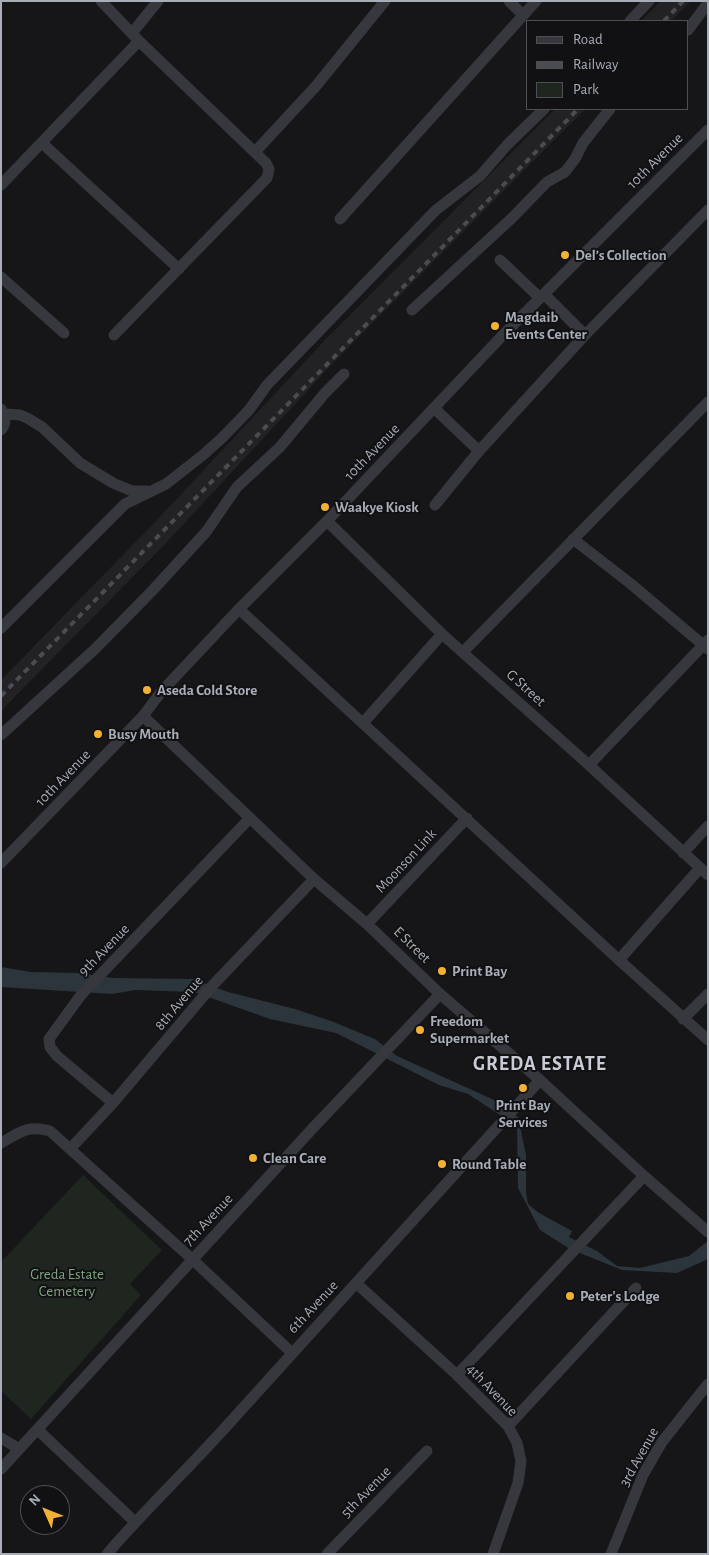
<!DOCTYPE html>
<meta charset="utf-8">
<style>
body{margin:0}
#map{position:relative;width:709px;height:1555px;overflow:hidden;background:#161618;font-family:"Alegreya Sans",sans-serif}
canvas{display:block}
.frame{position:absolute;inset:0;border:2px solid #a8adb8;pointer-events:none}
.legend{position:absolute;left:526px;top:20px;width:162px;height:90px;box-sizing:border-box;background:#111113;border:1px solid #4d4f55;margin:0;padding:6px 9px;list-style:none;font-size:15px;color:#a8adb8}
.legend li{display:flex;align-items:center;gap:10px;height:25px}
.legend b{width:25px;border:1px solid #4d4f55}
.north{position:absolute;left:20px;top:1485px;width:50px;height:50px;box-sizing:border-box;background:#111113;border:1px solid #4d4f55;border-radius:50%;rotate:314deg;font-size:14px;font-weight:700;line-height:20px;text-align:center;color:#a8adb8}
.north::after{content:'';display:block;margin:auto;width:18px;height:22px;background:#f2b134;clip-path:polygon(50% 0,100% 100%,50% 72%,0 100%)}
</style>
<div id="map">
<canvas width="709" height="1555"></canvas>
<div class="frame"></div>
<ul class="legend">
<li><b style="height:6px;background:#37383d"></b>Road</li>
<li><b style="height:6px;background:#4a4c52"></b>Railway</li>
<li><b style="height:14px;background:#1e261f"></b>Park</li>
</ul>
<div class="north">N</div>
</div>
<script>
const context = document.querySelector('canvas').getContext('2d');
context.lineJoin = 'round';
function paint(path, color) {
  context.fillStyle = color;
  context.fill(path, 'evenodd');
}
function strokePath(path, color, width, dash) {
  context.strokeStyle = color;
  context.lineWidth = width;
  context.lineCap = dash ? 'butt' : 'round';
  context.setLineDash(dash || []);
  context.stroke(path);
}
function drawText(font, color, halo, rows, align = 'center') {
  context.font = font + ' "Alegreya Sans",sans-serif';
  context.lineWidth = 4;
  context.setLineDash([]);
  context.textBaseline = 'middle';
  context.strokeStyle = halo;
  context.fillStyle = color;
  for (const [text, x, y, turn = 0] of rows) {
    context.save();
    context.translate(x, y);
    context.rotate((+turn || 0) * Math.PI / 180);
    context.textAlign = isNaN(turn) ? turn : align;
    if (halo) context.strokeText(text, 0, 0);
    context.fillText(text, 0, 0);
    context.restore();
  }
}
const built = new Path2D(`
 M661,1H691L671,21H641Z
 M555,109H585L335,361L167,542L1,711V680L156,521L325,340Z`);
const green = new Path2D(`
 M83,1175L162,1250L130,1284L141,1295L31,1419L1,1391V1262Z`);
const water = new Path2D(`
 M1,967L31,972L79,973L113,978L193,979L228,992L295,1009L331,1021L375,1039L397,1056L492,1099L518,1117L526,1155V1192L528,1204L539,1213L572,1231L569,1237L597,1251L617,1266L640,1268L689,1256L708,1241V1259L677,1273L622,1270L570,1249L540,1230L518,1188L517,1126L468,1094L439,1085L336,1033L270,1019L194,992L135,990L112,994L1,987Z`);
const minor = new Path2D(`
 M101,1L139,41L266,163L269,169L267,178L114,335
 M509,1L523,15
 M630,21L649,1
 M688,30L708,3
 M132,33L158,1
 M42,143L179,269
 M255,152L316,86L385,1
 M1,185L139,41
 M340,219L536,1
 M500,260L540,298
 M1,277L64,333
 M544,294L585,335
 M412,310L512,218L547,182L565,172L575,159L583,143L610,109
 M434,408L479,451
 M1,409C6,417 7,423 1,430
 M5,414L20,415L27,418L42,427L80,463L113,483L132,491H148
 M435,505L479,451L585,335L708,210
 M327,521L442,634L589,765L708,875
 M573,539L631,584L708,649
 M239,609L619,960L708,1040
 M1,628L125,504L166,484L203,455L222,438L249,410L267,385L436,210L480,176L507,145L544,109
 M463,652L708,402
 M143,716L314,879L367,924L440,994L540,1080L644,1176L708,1232
 M363,723L442,634
 M1,735L95,649L152,591L206,532L237,487L280,447L325,393L344,374
 M589,765L708,640
 M683,853L708,826
 M1,863L143,716L161,692L239,609L327,521L502,336L708,130
 M367,924L467,818
 M619,960L700,868
 M683,1019L708,994
 M113,1103L57,1056L50,1047L49,1039L81,995L250,818
 M1,1143C21,1132 26,1125 50,1131L192,1259L292,1353
 M70,1149L113,1103L213,985L314,879
 M356,1283L457,1375L508,1426L517,1443L521,1461L518,1483L493,1554
 M457,1375L644,1176
 M508,1426L636,1288
 M38,1430L135,1522
 M1,1438L19,1449
 M1,1469L312,1129L440,994
 M107,1554C144,1511 185,1472 223,1430C329,1313 434,1197 540,1080
 M327,1554L427,1451
 M611,1554L643,1475L662,1442L708,1384`);
const rail = new Path2D(`
 M664,21L683,1
 M1,696L578,109`);
const markers = [
 [565,255,5,"#f2b134"],
 [495,326,5,"#f2b134"],
 [325,507,5,"#f2b134"],
 [147,690,5,"#f2b134"],
 [98,734,5,"#f2b134"],
 [442,971,5,"#f2b134"],
 [420,1030,5,"#f2b134"],
 [523,1088,5,"#f2b134"],
 [253,1158,5,"#f2b134"],
 [442,1164,5,"#f2b134"],
 [570,1296,5,"#f2b134"]
];
const streetNames = [
 ["10th Avenue",655,161,-45],
 ["10th Avenue",372,452,-46],
 ["G Street",526,688,42],
 ["10th Avenue",63,778,-46],
 ["Moonson Link",406,861,-47],
 ["E Street",412,945,44],
 ["9th Avenue",104,950,-46],
 ["8th Avenue",179,1003,-50],
 ["7th Avenue",208,1220,-47],
 ["6th Avenue",313,1307,-47],
 ["4th Avenue",492,1390,46],
 ["3rd Avenue",639,1457,-61],
 ["5th Avenue",366,1492,-46]
];
const poiNames = [
 ["Del’s Collection",575,255],
 ["Magdaib",505,317],
 ["Events Center",505,334],
 ["Waakye Kiosk",335,507],
 ["Aseda Cold Store",157,690],
 ["Busy Mouth",108,734],
 ["Print Bay",452,971],
 ["Freedom",430,1021],
 ["Supermarket",430,1038],
 ["Print Bay",523,1105,"center"],
 ["Services",523,1122,"center"],
 ["Clean Care",263,1158],
 ["Round Table",452,1164],
 ["Peter's Lodge",580,1296]
];
const parkNames = [
 ["Greda Estate",67,1274],
 ["Cemetery",67,1291]
];
const districtNames = [
 ["GREDA ESTATE",540,1064]
];
paint(built, '#222225');
paint(green, '#1e261f');
paint(water, '#2c353c');
strokePath(minor, '#37383d', 11);
strokePath(rail, '#4a4c52', 4, [6, 5]);
for (const [x, y, r, color] of markers) {
  const dot = new Path2D();
  dot.arc(x, y, r, 0, 2 * Math.PI);
  context.fillStyle = color;
  context.fill(dot);
  strokePath(dot, '#111113', 2);
}
drawText('15px', '#a8adb8', '#111113', streetNames);
drawText('bold 15px', '#a8adb8', '#111113', poiNames, 'left');
drawText('15px', '#7fa381', '#111113', parkNames);
context.letterSpacing = '1px';
drawText('bold 20px', '#c9ccd4', '#111113', districtNames);
context.letterSpacing = '0px';
</script>
